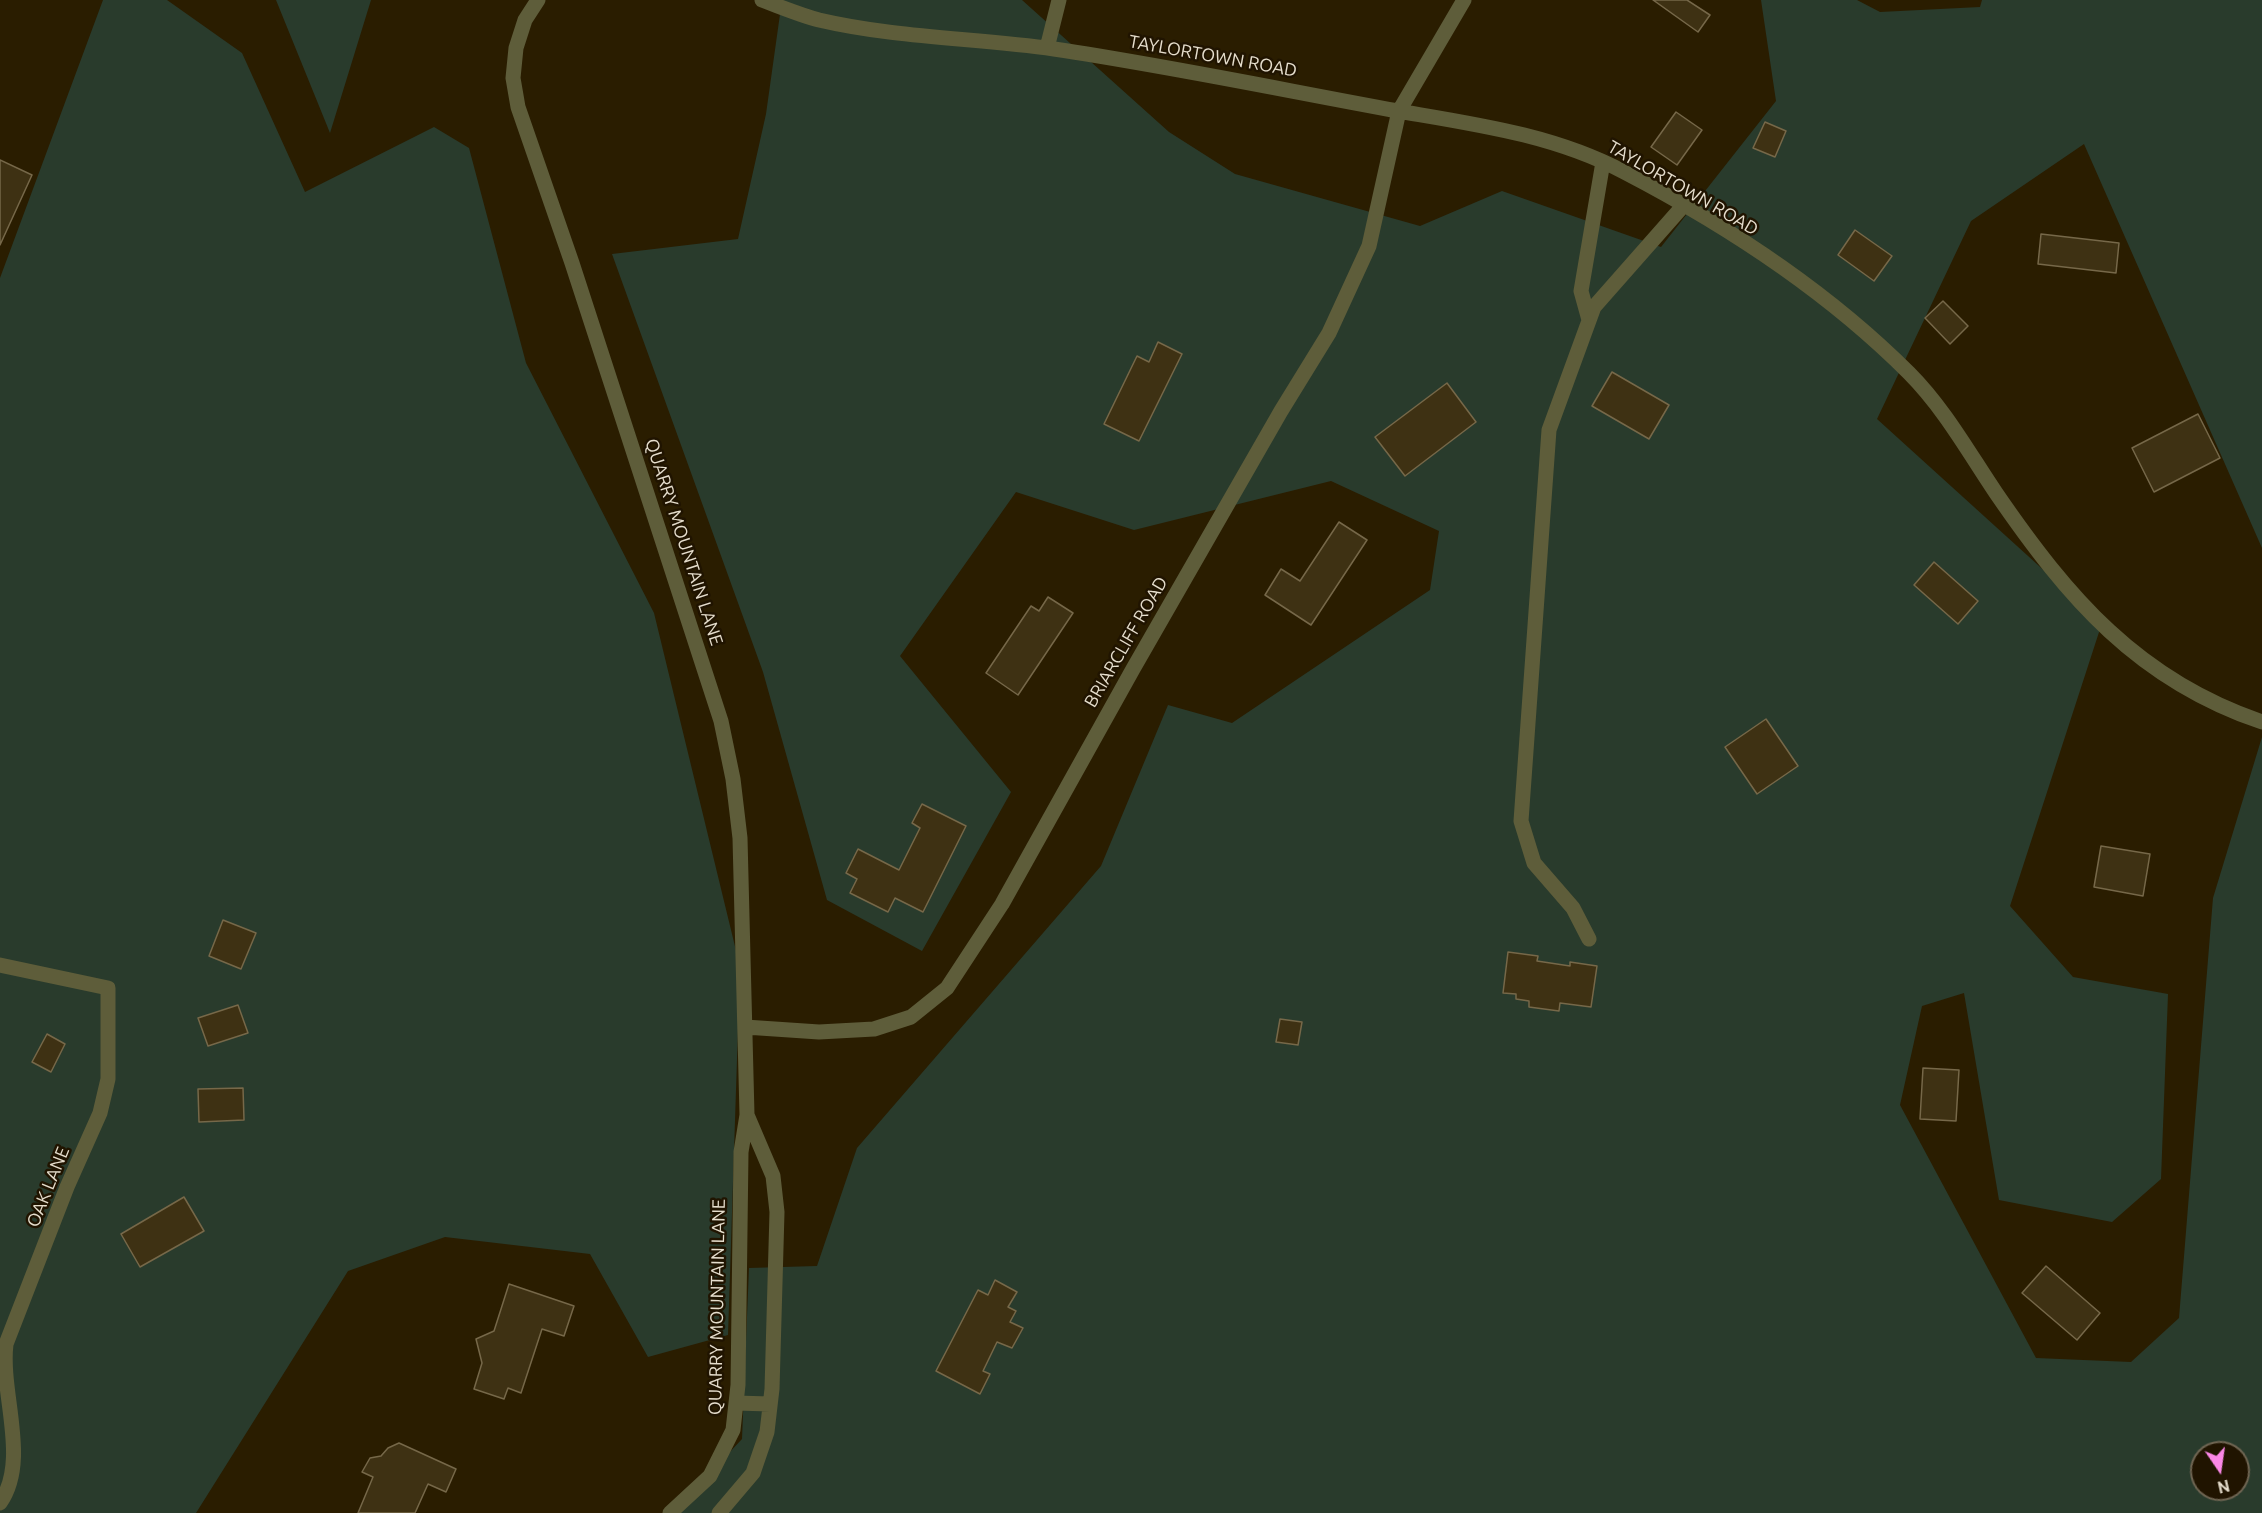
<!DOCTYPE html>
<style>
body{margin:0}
#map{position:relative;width:2262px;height:1513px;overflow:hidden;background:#2a1d00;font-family:Ubuntu,sans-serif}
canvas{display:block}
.north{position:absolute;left:2190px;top:1441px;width:60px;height:60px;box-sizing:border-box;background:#201400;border:2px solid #6f6552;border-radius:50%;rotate:167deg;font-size:16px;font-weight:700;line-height:24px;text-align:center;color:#e6decd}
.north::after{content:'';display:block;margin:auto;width:21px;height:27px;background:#fa87e6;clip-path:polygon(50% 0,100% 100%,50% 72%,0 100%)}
</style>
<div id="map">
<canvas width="2262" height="1513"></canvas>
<div class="north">N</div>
</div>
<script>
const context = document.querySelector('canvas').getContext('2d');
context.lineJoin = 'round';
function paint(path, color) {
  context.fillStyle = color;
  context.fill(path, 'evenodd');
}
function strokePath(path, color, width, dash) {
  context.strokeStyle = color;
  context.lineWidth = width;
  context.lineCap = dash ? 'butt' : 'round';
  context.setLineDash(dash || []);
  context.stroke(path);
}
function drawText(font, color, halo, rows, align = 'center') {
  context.font = font + ' Ubuntu,sans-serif';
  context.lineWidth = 5;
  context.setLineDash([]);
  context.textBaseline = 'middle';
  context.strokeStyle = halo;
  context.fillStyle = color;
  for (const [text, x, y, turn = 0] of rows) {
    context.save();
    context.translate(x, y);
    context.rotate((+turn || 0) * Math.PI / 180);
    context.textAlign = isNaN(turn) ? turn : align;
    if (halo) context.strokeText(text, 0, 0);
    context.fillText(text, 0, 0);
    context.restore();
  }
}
const green = new Path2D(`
 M103,0H167L242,53L305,192L434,127L469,148L526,363L654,613L740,967L728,1335L648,1357L590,1254L445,1237L348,1271L196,1513H0V278Z
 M276,0H371L330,133Z
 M782,0H1022L1169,132L1235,174L1420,226L1502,191L1661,247L1776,101L1761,0H1857L1880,12L1980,7L1982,0H2262V548L2084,144L1971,221L1877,419L2060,585L2101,626L2010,906L2073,977L2168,994L2161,1179L2112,1222L1999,1200L1964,993L1922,1006L1900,1105L2036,1358L2131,1362L2179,1318L2213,898L2262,737V1513H677L685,1500L742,1439L749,1268L817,1266L857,1148L1101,866L1168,705L1232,723L1430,590L1439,531L1331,481L1134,530L1016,492L900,656L1011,792L922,951L827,900L763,672L612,254L738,239L766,114ZM2202,1453H2238V1489H2202Z`);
const building = new Path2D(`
 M1653,0H1687L1710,15L1698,32Z
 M1676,112L1702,130L1677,165L1651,147Z
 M1765,122L1786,131L1775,157L1753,148Z
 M0,160L32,175L0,245Z
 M1855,230L1892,256L1874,281L1838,255Z
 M2041,234L2119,243L2116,273L2038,264Z
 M1943,301L1968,326L1950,344L1925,318Z
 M1158,342L1182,354L1139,441L1104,424L1137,356L1149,362Z
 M1612,372L1669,405L1649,439L1592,406Z
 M1447,383L1476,422L1405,476L1375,437Z
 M2198,414L2220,458L2154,492L2132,448Z
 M1339,522L1367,540L1311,625L1265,595L1281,569L1300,581Z
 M1934,562L1978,601L1958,624L1914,585Z
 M1048,597L1073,613L1018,695L986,673L1031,606L1039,611Z
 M1766,719L1798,766L1757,794L1725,747Z
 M922,804L966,826L923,912L895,898L888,912L850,893L857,879L846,873L858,849L899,870L920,828L912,823Z
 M2101,846L2150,854L2143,896L2094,887Z
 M223,920L256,933L241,969L209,956Z
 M1508,952L1538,956L1537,961L1570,966V962L1597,966L1591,1007L1560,1003L1559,1011L1529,1007V1001L1516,999V994L1503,993Z
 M238,1005L248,1033L208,1046L198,1018Z
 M1280,1019L1302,1022L1298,1045L1276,1042Z
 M47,1034L65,1044L51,1072L32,1062Z
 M1923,1068L1959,1070L1956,1121L1920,1119Z
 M243,1088L244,1120L199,1122L198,1089Z
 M184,1197L204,1231L140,1267L121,1234Z
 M2046,1266L2100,1313L2077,1340L2022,1293Z
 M995,1280L1017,1292L1008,1307L1016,1311L1010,1322L1023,1328L1012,1348L997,1342L983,1371L990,1374L980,1394L936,1371L978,1290L988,1295Z
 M509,1284L574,1306L564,1336L542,1329L521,1393L508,1388L504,1399L474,1389L482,1363L476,1339L494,1331Z
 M399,1443L456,1469L446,1492L428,1484L415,1513H358L373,1477L362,1472L370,1458L381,1456L388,1448Z`);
const minor = new Path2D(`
 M538,0L525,20L516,48L513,78L518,107L572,263L721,721L733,779L740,838L747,1115L741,1152L738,1385L733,1430L710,1476L670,1513
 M762,0C781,7 800,15 819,20C896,38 976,38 1054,49C1169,66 1283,90 1398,111C1474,124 1555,135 1624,172C1726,225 1828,292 1909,373C1944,408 1969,453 1996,493C2068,598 2138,680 2262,722
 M1047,48L1059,0
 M1589,320L1581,291L1603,162
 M1589,939L1573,908L1534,863L1521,821L1549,430L1594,307L1683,206
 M0,965L108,988V1079L100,1113L67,1187L6,1344C0,1394 30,1460 0,1503
 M745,1027L819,1032L874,1029L911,1017L947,988L1002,904L1133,669L1281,411L1329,333L1369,246L1399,111L1464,0
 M736,1403L770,1404
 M719,1513L753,1473L767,1432L772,1389L777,1212L773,1176L747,1115`);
const streetNames = [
 ["TAYLORTOWN ROAD",1213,56,10],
 ["TAYLORTOWN ROAD",1683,188,30],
 ["QUARRY MOUNTAIN LANE",684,542,72],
 ["BRIARCLIFF ROAD",1126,642,-60],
 ["OAK LANE",48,1187,-68],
 ["QUARRY MOUNTAIN LANE",717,1307,-89]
];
paint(green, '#293b2c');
paint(building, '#3e3113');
strokePath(building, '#766849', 1.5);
strokePath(minor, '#5e5d3a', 15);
drawText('18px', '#e6decd', '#201400', streetNames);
</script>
